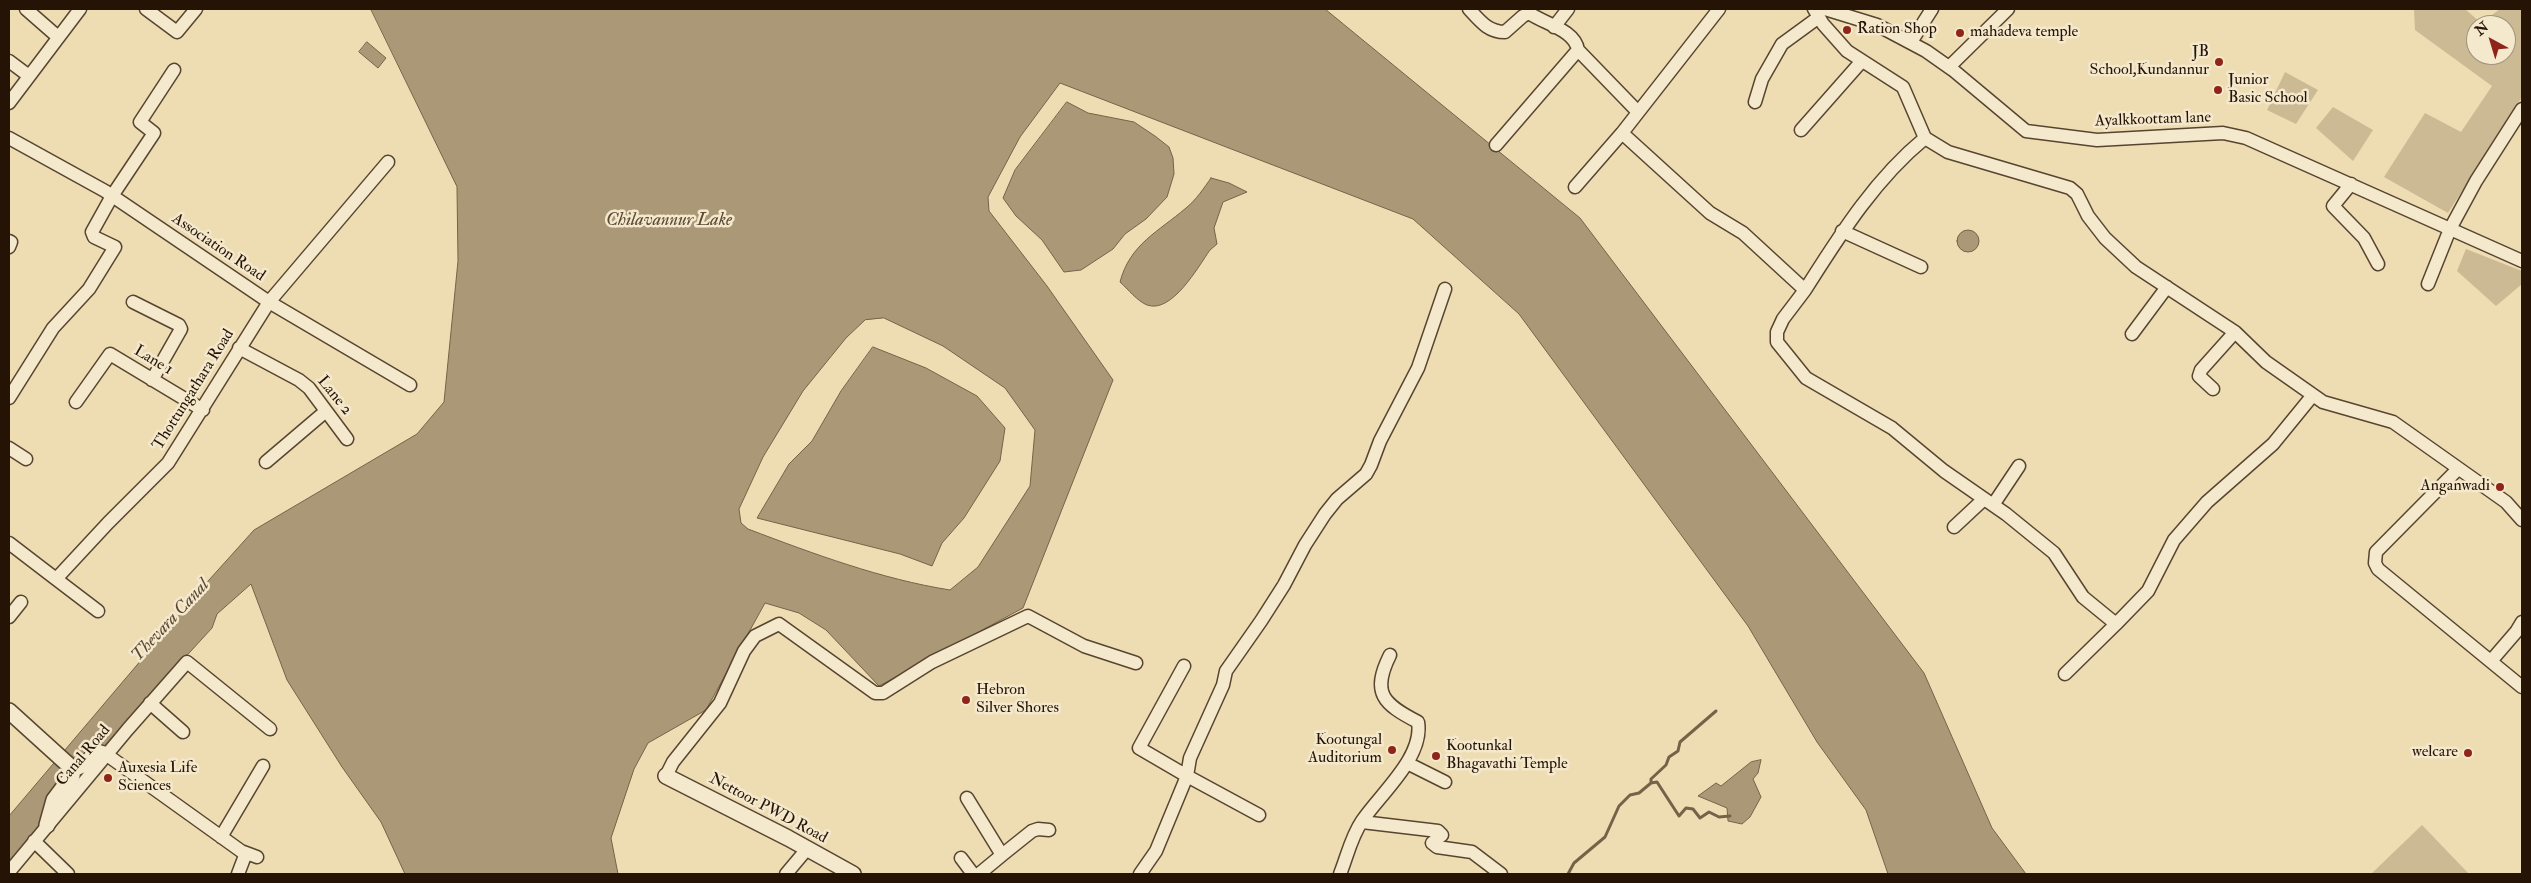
<!DOCTYPE html>
<style>
body{margin:0}
#map{position:relative;width:2531px;height:883px;overflow:hidden;background:#eedcb2;font-family:"IM FELL Double Pica",serif}
canvas{display:block}
.frame{position:absolute;inset:0;border:10px solid #251305;pointer-events:none}
.north{position:absolute;left:2466px;top:15px;width:50px;height:50px;box-sizing:border-box;background:#f4e8cd;border:1px solid #a1937d;border-radius:50%;rotate:321deg;font-size:14px;font-weight:700;line-height:20px;text-align:center;color:#251305}
.north::after{content:'';display:block;margin:auto;width:18px;height:22px;background:#8f2418;clip-path:polygon(50% 0,100% 100%,50% 72%,0 100%)}
</style>
<div id="map">
<canvas width="2531" height="883"></canvas>
<div class="frame"></div>
<div class="north">N</div>
</div>
<script>
const context = document.querySelector('canvas').getContext('2d');
context.lineJoin = 'round';
function paint(path, color) {
  context.fillStyle = color;
  context.fill(path, 'evenodd');
}
function strokePath(path, color, width, dash) {
  context.strokeStyle = color;
  context.lineWidth = width;
  context.lineCap = dash ? 'butt' : 'round';
  context.setLineDash(dash || []);
  context.stroke(path);
}
function drawText(font, color, halo, rows, align = 'center') {
  context.font = font + ' "IM FELL Double Pica",serif';
  context.lineWidth = 5;
  context.setLineDash([]);
  context.textBaseline = 'middle';
  context.strokeStyle = halo;
  context.fillStyle = color;
  for (const [text, x, y, turn = 0] of rows) {
    context.save();
    context.translate(x, y);
    context.rotate((+turn || 0) * Math.PI / 180);
    context.textAlign = isNaN(turn) ? turn : align;
    if (halo) context.strokeText(text, 0, 0);
    context.fillText(text, 0, 0);
    context.restore();
  }
}
const green = new Path2D(`
 M2414,9H2465L2481,23L2500,9H2522V97L2448,213L2384,177L2425,113L2461,132L2492,86L2415,30ZM2476,25H2506V55H2476Z
 M2285,72L2318,90L2296,124L2267,110Z
 M2333,107L2373,130L2353,161L2316,128Z
 M2466,249L2522,271V284L2496,306L2457,271Z
 M2422,825L2469,874H2371Z`);
const water = new Path2D(`
 M371,9H1325L1580,218L1924,673L1992,828L2026,874H1888L1866,810L1817,742L1748,626L1519,314L1413,219L1060,83L1020,137L988,197L989,211L1047,286L1113,380L1023,608L879,686L826,630L799,613L765,603L706,710L648,743L634,769L611,838L618,874H405L381,822L342,767L287,680L251,584L217,614L212,628L72,781L30,838L9,862V816L209,580L254,530L417,434L444,402L458,261L457,187ZM884,318L943,346L1005,388L1035,430L1030,486L978,567L950,590C881,579 814,554 748,529L741,523L739,509L763,457L803,391L846,338L865,320Z
 M367,42L386,58L378,68L359,52Z
 M1067,102L1088,113L1134,122L1155,136L1169,147L1173,158L1174,174L1167,197L1146,219L1125,234L1113,249L1081,270L1064,272L1042,240L1016,216L1003,198L1015,170Z
 M1211,178L1229,183L1247,192L1223,202L1214,228L1217,244L1210,250C1198,267 1172,314 1147,305C1137,301 1128,289 1120,282C1130,244 1158,232 1186,208C1196,200 1204,188 1211,178Z
 M1957 241a11 11 0 1 1 22 0a11 11 0 1 1-22 0Z
 M873,347L926,368L977,396L1005,428L1000,461L964,518L942,543L932,566L900,554L757,518L789,464L812,441L841,391Z
 M1761,760L1758,773L1753,779L1761,797L1750,817L1742,824L1728,821L1727,808L1698,796L1716,783L1721,786L1751,762Z`);
const stream = new Path2D(`
 M1651,783V779L1666,765L1669,757L1678,751L1680,742L1716,711
 M1568,874L1574,863L1605,837L1619,806L1630,795L1639,793L1651,783L1657,782L1679,816L1686,808L1693,809L1700,818L1709,812L1719,817L1730,816`);
const minor = new Path2D(`
 M26,9L58,37
 M146,9L177,32L196,9
 M1469,9C1480,21 1488,32 1505,32L1523,16L1529,13C1545,24 1575,30 1578,50L1496,145
 M1814,9L1823,24L1847,51L1903,87L1925,138L1948,152L2070,188L2077,194L2088,216L2105,238L2136,267L2235,332L2266,362L2323,402L2393,422L2506,502L2522,520
 M1825,9L1877,25L1926,51L1953,70L2026,131L2097,140L2223,133L2246,138L2522,261
 M1554,27L1568,9
 M1911,42L1932,9
 M1578,50L1638,112
 M9,61L29,76
 M1949,67L2008,9
 M1755,102L1762,79L1782,44L1819,17
 M9,103L80,9
 M1801,130L1861,62
 M1622,133L1710,213L1743,233L1805,290L1783,319L1777,332V342L1806,378L1892,428L1944,471L2006,514L2054,553L2083,597L2116,624L2148,591L2174,540L2207,502L2273,444L2313,395
 M9,138L105,191L269,302L410,385
 M2351,184L2333,206L2364,238L2378,264
 M1575,187L1622,133L1719,9
 M1842,231L1921,267
 M9,241L11,242L9,247
 M2428,284L2450,229L2476,181L2522,109
 M1805,290C1840,235 1874,180 1925,138
 M133,302L179,325L181,329L152,380
 M2132,334L2167,287
 M239,348L299,380L309,388L347,439
 M2213,389L2199,376L2201,370L2235,332
 M9,398L53,328L89,289L115,247L94,237L92,232L112,196L154,133L140,122L174,70
 M76,402L110,354L203,410
 M9,448L26,459
 M266,462L326,411
 M2458,469L2376,552L2375,563L2378,569L2522,687
 M1993,505L2019,466
 M1954,527L1984,499
 M9,543L56,579L108,523L168,463L269,302L388,162
 M56,579L98,611
 M9,617L21,602
 M2491,661L2516,632L2522,622
 M1184,666L1139,748L1187,776L1190,758L1223,685L1226,671L1261,621L1284,585L1305,545L1325,514L1337,499L1366,474L1371,465L1380,441L1418,368L1445,289
 M2065,674L2116,624
 M150,703L183,732
 M107,755L241,851L257,857
 M1407,763L1445,782
 M666,776L673,762L720,703L744,651L755,636L779,624L875,693H883L932,662L1028,616L1084,646L1136,663
 M967,798L1002,855L979,874
 M1362,822L1438,831L1442,835L1432,843L1437,847L1472,852L1501,874
 M221,837L263,766
 M34,841L68,874
 M1002,855L1032,831L1038,829L1049,830
 M961,858L973,874
 M9,872L128,729L187,662L270,729
 M238,874L246,853
 M786,874L807,849
 M1140,874L1156,851L1187,776L1259,815
 M1340,874C1347,857 1351,837 1362,821C1381,793 1424,757 1418,722C1383,704 1371,693 1390,655`);
const tertiary = new Path2D(`
 M9,711L73,769
 M73,769L85,764L97,752L107,755
 M666,776L788,838L853,874
 M47,825L54,800L72,776L73,769`);
const markers = [
 [1847,30,5,"#8f2418"],
 [1960,33,5,"#8f2418"],
 [2219,62,5,"#8f2418"],
 [2218,90,5,"#8f2418"],
 [2500,487,5,"#8f2418"],
 [966,700,5,"#8f2418"],
 [1392,750,5,"#8f2418"],
 [2468,753,5,"#8f2418"],
 [1436,756,5,"#8f2418"],
 [108,778,5,"#8f2418"]
];
const poiNames = [
 ["Ration Shop",1857,30],
 ["mahadeva temple",1970,33],
 ["JB",2209,53,"right"],
 ["School,Kundannur",2209,71,"right"],
 ["Junior",2228,81],
 ["Basic School",2228,99],
 ["Anganwadi",2490,487,"right"],
 ["Hebron",976,691],
 ["Silver Shores",976,709],
 ["Kootungal",1382,741,"right"],
 ["Auditorium",1382,759,"right"],
 ["Kootunkal",1446,747],
 ["Bhagavathi Temple",1446,765],
 ["welcare",2458,753,"right"],
 ["Auxesia Life",118,769],
 ["Sciences",118,787]
];
const streetNames = [
 ["Ayalkkoottam lane",2153,120,-2],
 ["Association Road",218,248,34],
 ["Lane 1",153,361,31],
 ["Thottungathara Road",194,390,-58],
 ["Lane 2",334,396,51],
 ["Canal Road",84,756,-50],
 ["Nettoor PWD Road",768,809,28]
];
const waterNames = [
 ["Chilavannur Lake",669,221],
 ["Thevara Canal",171,621,-47]
];
paint(green, '#ccba95');
paint(water, '#aa9877');
strokePath(water, '#756349', 1);
strokePath(stream, '#756349', 3);
strokePath(minor, '#574530', 15);
strokePath(tertiary, '#574530', 18);
strokePath(minor, '#f4e8cd', 12);
strokePath(tertiary, '#f4e8cd', 15);
for (const [x, y, r, color] of markers) {
  const dot = new Path2D();
  dot.arc(x, y, r, 0, 2 * Math.PI);
  context.fillStyle = color;
  context.fill(dot);
  strokePath(dot, '#f4e8cd', 2);
}
drawText('16px', '#251305', '#f4e8cd', poiNames, 'left');
drawText('16px', '#251305', '#f4e8cd', streetNames);
drawText('italic 18px', '#5a4833', '#f4e8cd', waterNames);
</script>
